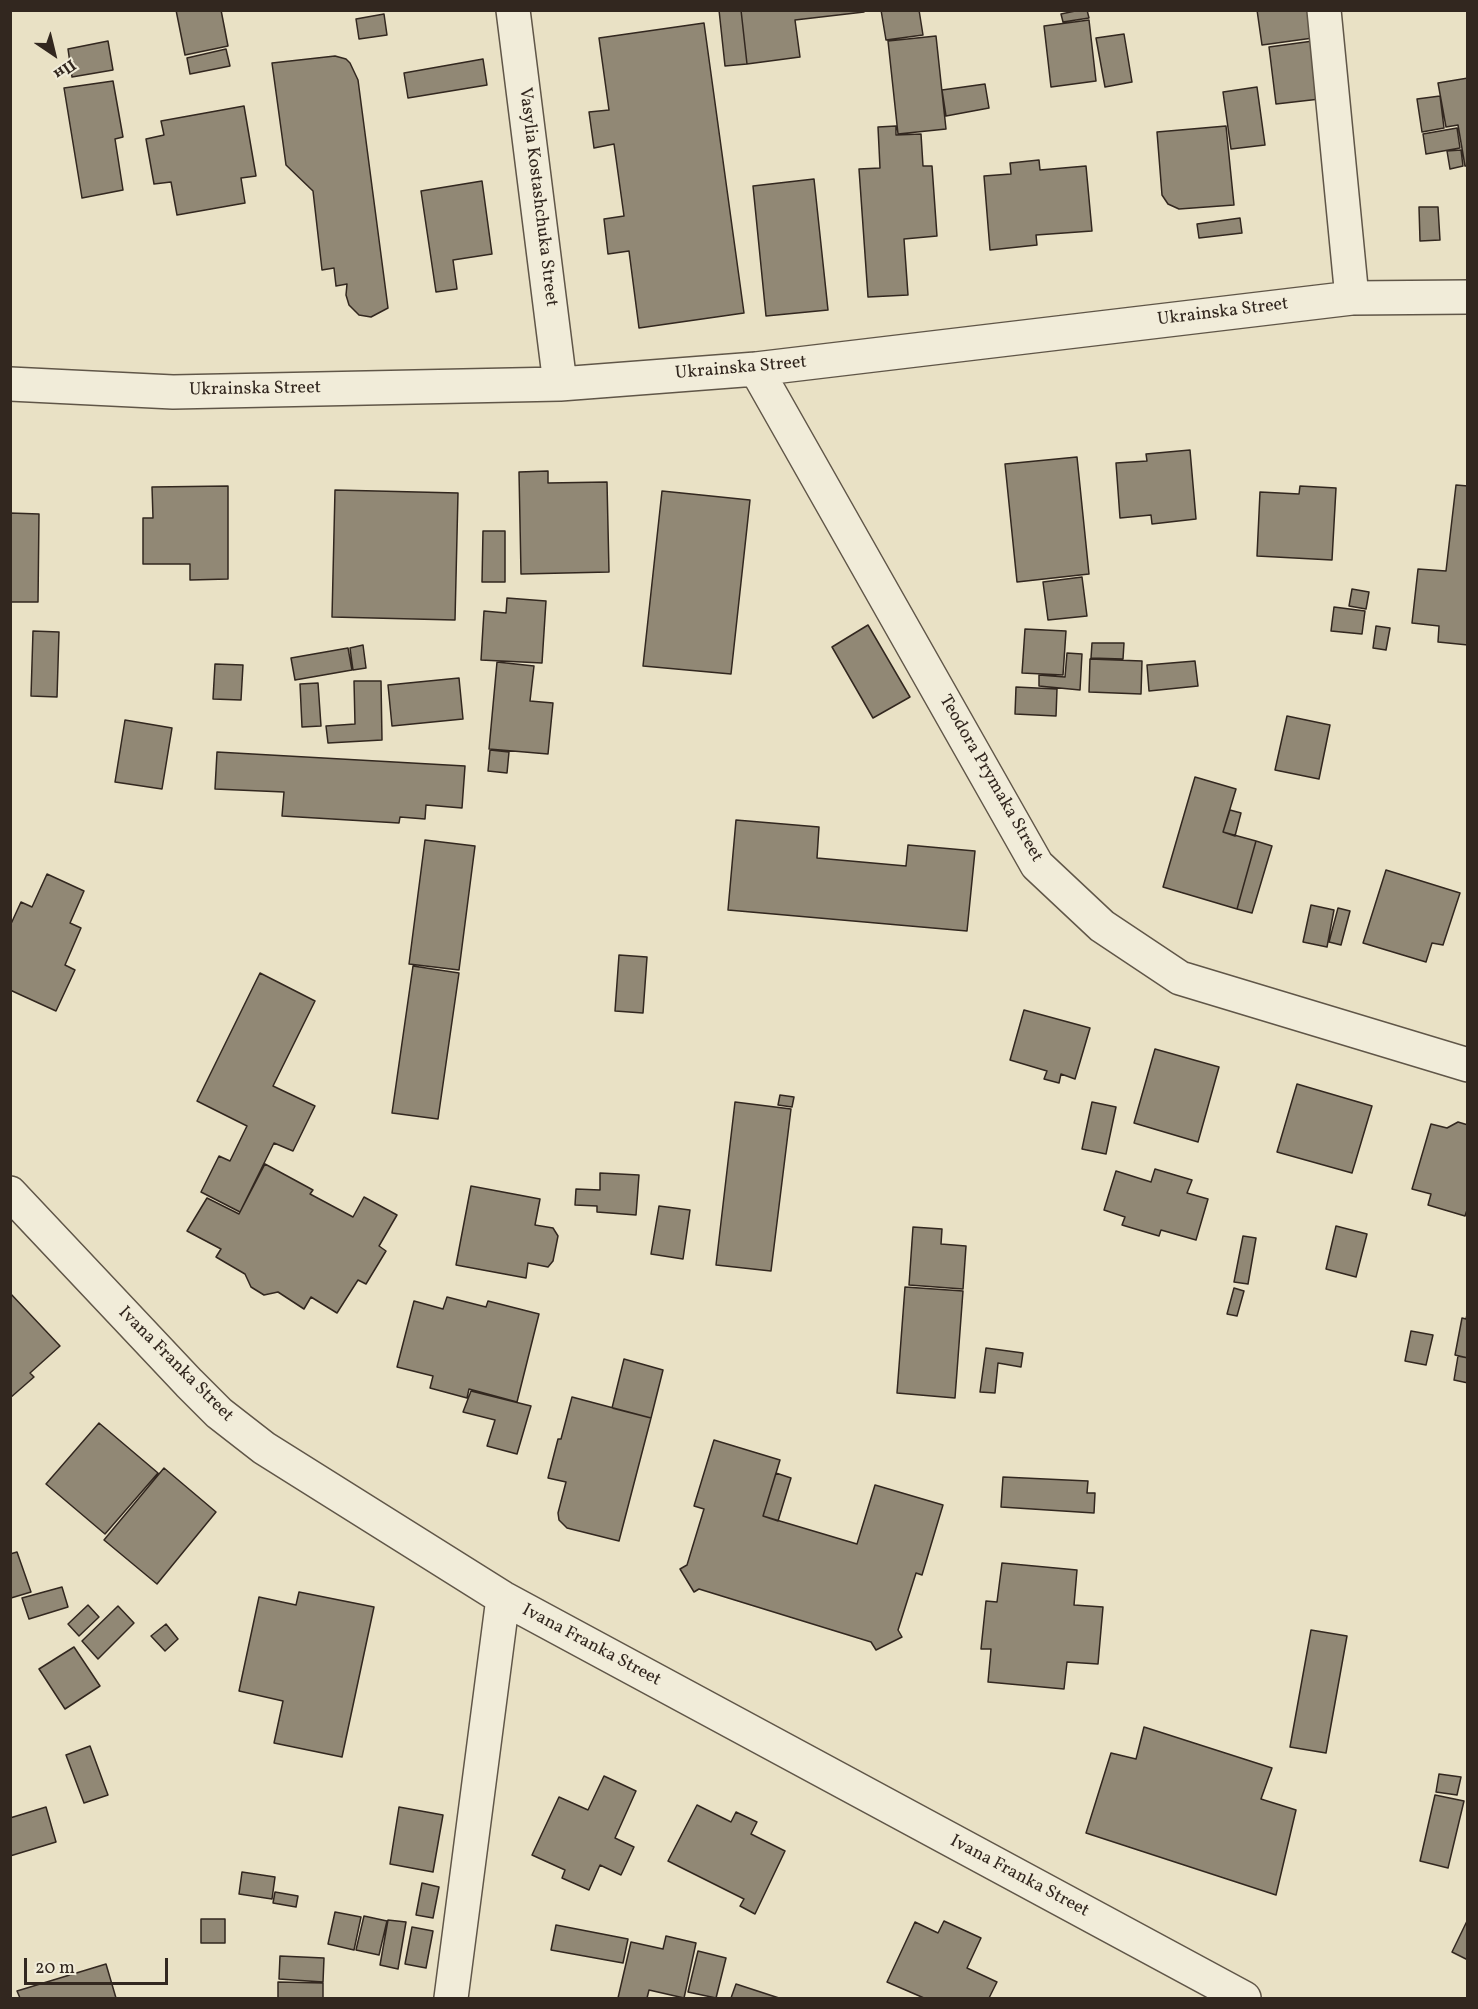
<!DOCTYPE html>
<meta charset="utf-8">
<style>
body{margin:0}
#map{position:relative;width:1478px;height:2009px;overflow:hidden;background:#e9e1c5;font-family:Vollkorn,serif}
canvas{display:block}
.frame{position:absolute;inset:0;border:12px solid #32271f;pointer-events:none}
.north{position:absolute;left:24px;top:24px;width:60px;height:60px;-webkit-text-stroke:4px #f1ecd9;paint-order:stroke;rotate:145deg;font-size:16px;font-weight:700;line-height:24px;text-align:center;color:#32271f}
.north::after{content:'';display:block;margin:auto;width:21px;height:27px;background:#32271f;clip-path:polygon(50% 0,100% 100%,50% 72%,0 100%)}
.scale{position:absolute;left:24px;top:1958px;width:144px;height:27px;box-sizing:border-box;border:3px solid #32271f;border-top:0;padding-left:8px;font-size:18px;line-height:21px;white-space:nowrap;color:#32271f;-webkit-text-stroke:4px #f1ecd9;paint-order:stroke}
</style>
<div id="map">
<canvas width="1478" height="2009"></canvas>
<div class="frame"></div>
<div class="north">Пн</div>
<div class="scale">20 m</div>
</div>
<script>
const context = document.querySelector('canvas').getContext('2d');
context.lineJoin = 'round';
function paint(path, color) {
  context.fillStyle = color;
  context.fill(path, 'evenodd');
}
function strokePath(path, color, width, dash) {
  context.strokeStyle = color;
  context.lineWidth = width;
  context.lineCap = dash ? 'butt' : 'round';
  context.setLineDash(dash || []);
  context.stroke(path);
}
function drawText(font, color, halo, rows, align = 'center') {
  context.font = font + ' Vollkorn,serif';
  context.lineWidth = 6;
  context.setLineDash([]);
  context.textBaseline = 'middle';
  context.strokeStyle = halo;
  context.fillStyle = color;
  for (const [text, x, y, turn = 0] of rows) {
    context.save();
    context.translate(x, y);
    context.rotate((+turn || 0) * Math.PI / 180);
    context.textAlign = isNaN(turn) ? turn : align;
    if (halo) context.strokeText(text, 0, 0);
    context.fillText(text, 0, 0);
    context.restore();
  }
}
const building = new Path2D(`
 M176,10H221L228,46L185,55Z
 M719,10H741L747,64L725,66Z
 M741,10H864V12L795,20L800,57L747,64Z
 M881,10H919L923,35L886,40Z
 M1080,10H1087L1089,18L1063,22L1061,14Z
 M1257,10H1310L1313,38L1262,45Z
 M384,14L387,35L359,39L356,19Z
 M1089,20L1096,81L1051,87L1044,26Z
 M704,23L744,313L639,328L629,251L608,254L604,219L624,216L614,144L594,148L589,112L609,110L599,38Z
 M1124,34L1132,82L1105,87L1096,38Z
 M936,36L946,129L898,134L888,41Z
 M108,41L113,70L72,77L68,49Z
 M1313,41L1320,99L1276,104L1269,47Z
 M226,49L230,66L190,74L187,58Z
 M335,56L346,59L350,63L358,80L388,308L371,317L359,315L349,305L346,295L347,284L336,286L334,268L322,270L313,191L286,165L272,63Z
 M483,59L487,85L408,98L404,73Z
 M1468,78V166H1465L1458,125L1446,127L1438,83Z
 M113,81L123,137L115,139L123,190L82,198L64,88Z
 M985,84L989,108L946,116L942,90Z
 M1257,87L1265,145L1231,149L1223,92Z
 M1440,96L1444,128L1422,132L1417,99Z
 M244,106L256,176L241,178L245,203L177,215L171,182L154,184L146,139L164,135L161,121Z
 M896,126V135L921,134L923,166H932L937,236L904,239L908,295L868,297L859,169L880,168L878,127Z
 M1226,126L1234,205L1179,209L1168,204L1162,195L1157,132Z
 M1457,128L1460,148L1426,154L1423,134Z
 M1461,150L1463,166L1450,169L1447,151Z
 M1039,160L1040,170L1086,166L1092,231L1036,235L1037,245L990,250L984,176L1011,174L1010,163Z
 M814,179L828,310L766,316L753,186Z
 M482,181L492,254L453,260L457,289L436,292L421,191Z
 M1419,207H1438L1440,240L1420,241Z
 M1240,218L1242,233L1199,238L1197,224Z
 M1190,450L1196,519L1152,524L1151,515L1120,518L1116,463L1147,461L1146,454Z
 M1077,457L1089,574L1017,582L1005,464Z
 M548,471V483L607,482L609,572L521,574L519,472Z
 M1456,485L1468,486V645L1438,642L1439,626L1412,623L1418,569L1446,571Z
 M228,486V579L190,580V564H143V518H153L152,487Z
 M1300,486L1336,488L1332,560L1257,556L1260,492L1299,494Z
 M335,490L458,493L455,620L332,617Z
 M662,491L750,500L731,674L643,666Z
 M10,513L39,514L38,602H10Z
 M483,531H505V582H482Z
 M1082,577L1087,616L1048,620L1043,582Z
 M1352,589L1369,592L1366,609L1349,606Z
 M507,598L546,601L542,663L481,660L484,611L506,613Z
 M1334,607L1365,611L1362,634L1331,631Z
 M868,625L910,697L873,718L832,647Z
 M1376,626L1390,628L1386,650L1373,648Z
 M1025,629L1066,631L1063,675L1022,673Z
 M33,631L59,632L57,697L31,696Z
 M1092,643H1124L1123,659L1091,658Z
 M363,645L366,668L353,670L350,648Z
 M348,648L352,670L295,680L291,658Z
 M1067,653L1082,654L1080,690L1039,686V675L1065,677Z
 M1090,659L1142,661L1141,694L1089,692Z
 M1195,661L1198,686L1149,691L1147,665Z
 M497,662L534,666L530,701L553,703L548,754L489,749Z
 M215,664L243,665L241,700L213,699Z
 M459,678L463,719L392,726L388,685Z
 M354,681H381L382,740L328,743L326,726L355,724Z
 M318,683L321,726L302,727L300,684Z
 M1016,687L1057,689L1056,716L1015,714Z
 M1287,716L1330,725L1319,779L1275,770Z
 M125,720L172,728L162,789L115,782Z
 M490,750L509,752L507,773L488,771Z
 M217,752L465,766L462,808L426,805L425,819L400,817L399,823L282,816L284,792L215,789Z
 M1195,777L1236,789L1223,832L1256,841L1237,909L1163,887Z
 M1230,810L1241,813L1235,836L1223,832Z
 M736,820L819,827L817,858L906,866L908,845L975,851L967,931L728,910Z
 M425,840L475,846L459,970L409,964Z
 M1256,841L1272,846L1252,913L1237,909Z
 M1386,870L1460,893L1443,945L1432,943L1426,962L1363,943Z
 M47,874L84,891L70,923L81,928L65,965L75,970L56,1011L10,990V926L21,902L32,907Z
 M1311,905L1334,910L1327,947L1303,942Z
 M1338,908L1350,911L1341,945L1329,942Z
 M619,955L647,957L643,1013L615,1011Z
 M413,966L459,973L438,1119L392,1113Z
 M260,973L315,1001L273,1086L315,1106L293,1151L274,1143L240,1212L201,1192L219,1156L230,1161L247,1126L197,1101Z
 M1024,1010L1090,1028L1075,1079L1061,1074L1059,1083L1044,1079L1047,1071L1010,1060Z
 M1155,1049L1219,1067L1198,1142L1134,1123Z
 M1297,1084L1372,1106L1352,1173L1277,1152Z
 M780,1095L794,1097L792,1107L778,1105Z
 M735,1102L791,1109L771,1271L716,1265Z
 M1092,1102L1116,1107L1106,1154L1082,1149Z
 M1458,1122L1468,1125V1207L1465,1216L1428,1205L1431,1194L1412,1189L1431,1124L1447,1128Z
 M265,1164L313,1190L310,1194L353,1217L364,1197L397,1215L379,1246L386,1251L366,1284L358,1280L337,1313L311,1297L304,1309L278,1292L264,1295L251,1287L245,1274L216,1257L221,1249L187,1231L207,1198L239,1214Z
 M1155,1169L1192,1180L1187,1193L1208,1199L1196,1240L1161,1230L1159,1236L1122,1225L1125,1217L1104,1210L1116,1171L1151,1182Z
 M600,1173L639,1175L636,1215L597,1212V1206L575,1205L576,1189L600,1190Z
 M471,1186L540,1199L535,1225L553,1228L558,1236L553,1261L548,1267L528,1263L526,1278L456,1265Z
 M659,1206L690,1210L683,1259L651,1254Z
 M1336,1226L1367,1234L1356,1277L1326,1269Z
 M913,1227L942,1229L941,1244L966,1246L963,1289L909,1285Z
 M1243,1236L1256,1238L1248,1284L1234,1282Z
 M905,1287L963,1291L955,1398L897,1393Z
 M1234,1288L1244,1291L1237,1316L1227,1314Z
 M10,1293L60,1346L30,1373L34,1377L10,1398Z
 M447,1297L486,1307L488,1301L539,1314L517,1402L469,1389L467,1398L430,1388L433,1376L397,1367L414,1301L443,1309Z
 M1468,1311V1358L1455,1355L1462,1318L1466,1319Z
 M1411,1331L1433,1335L1426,1365L1405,1361Z
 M986,1348L1023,1353L1021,1367L998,1363L995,1393L980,1392Z
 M1458,1356L1468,1358V1383L1454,1380Z
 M624,1359L663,1370L651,1418L612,1408Z
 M471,1391L531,1406L517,1454L487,1446L495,1420L463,1412Z
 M572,1397L651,1418L619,1541L567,1528L559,1520L558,1513L566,1482L548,1478L558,1439H561Z
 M99,1423L158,1473L105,1534L46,1484Z
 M714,1440L780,1460L763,1516L857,1544L875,1485L943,1505L922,1575L916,1573L898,1630L902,1637L876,1650L871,1642L699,1589L694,1592L680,1569L687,1565L704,1509L694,1506Z
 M164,1468L216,1512L157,1584L104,1540Z
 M776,1473L791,1478L778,1521L763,1516Z
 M1003,1477L1088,1481L1087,1493H1095L1094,1513L1001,1507Z
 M17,1552L31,1592L11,1598L10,1554Z
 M1002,1563L1077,1570L1074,1605L1103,1607L1098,1664L1067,1662L1064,1689L988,1682L991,1649H981L986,1601L997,1602Z
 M62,1587L68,1607L29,1619L22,1598Z
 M299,1592L374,1607L342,1757L274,1743L283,1701L239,1691L259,1597L296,1605Z
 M88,1605L99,1617L79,1636L68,1624Z
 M118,1606L134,1623L98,1659L82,1641Z
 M166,1624L178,1639L165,1651L151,1636Z
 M1311,1630L1347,1636L1326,1753L1290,1747Z
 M74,1647L100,1686L65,1709L39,1669Z
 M1144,1727L1272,1768L1261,1799L1296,1810L1276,1895L1086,1833L1111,1753L1136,1759Z
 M90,1746L108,1795L84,1803L66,1755Z
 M1439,1774L1461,1777L1457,1795L1436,1792Z
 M604,1776L636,1791L615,1838L634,1847L621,1875L600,1865L589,1890L562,1878L565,1870L532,1855L559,1797L588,1810Z
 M1435,1795L1464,1801L1448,1868L1420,1861Z
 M697,1805L731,1822L736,1812L757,1822L751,1834L785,1851L755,1914L740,1906L744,1899L668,1861Z
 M46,1807L56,1842L10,1856V1818Z
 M399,1807L443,1815L433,1872L390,1864Z
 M242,1872L275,1877L272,1899L239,1894Z
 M422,1883L439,1887L433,1918L416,1915Z
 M275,1892L298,1896L296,1907L273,1903Z
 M335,1912L361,1917L354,1950L328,1944Z
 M364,1916L387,1921L379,1955L356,1950Z
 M201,1919H225V1943H201Z
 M1468,1919V1960L1452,1952Z
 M388,1920L406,1922L398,1969L380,1965Z
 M944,1921L981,1938L967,1968L997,1982L989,1998H924L887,1982L915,1922L938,1933Z
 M556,1925L628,1939L623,1963L551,1950Z
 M412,1927L433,1931L426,1968L405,1964Z
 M666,1936L696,1943L684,1998L649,1990L647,1998H618L631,1942L663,1949Z
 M698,1951L726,1958L716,1998L688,1992Z
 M280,1956L324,1958L323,1982L279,1979Z
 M106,1964L116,1998H20L17,1991Z
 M278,1982L323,1983V1998H278Z
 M736,1984L779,1998H731Z`);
const minor = new Path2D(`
 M513,10L560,384
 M1324,10L1352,298
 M756,369L1037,865L1102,926L1180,978L1468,1065
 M10,384L173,392L560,384L756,369L1352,298L1468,297
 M10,1193L189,1383L219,1413L264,1448L503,1598L1244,1998
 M451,1998L503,1598`);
const streetNames = [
 ["Vasylia Kostashchuka Street",537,197,83],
 ["Ukrainska Street",1223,313,-7],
 ["Ukrainska Street",741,369,-5],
 ["Ukrainska Street",255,390,-1],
 ["Teodora Prymaka Street",990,779,60],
 ["Ivana Franka Street",175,1365,45],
 ["Ivana Franka Street",591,1646,28],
 ["Ivana Franka Street",1019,1877,28]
];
paint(building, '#918875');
strokePath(building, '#32271f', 1.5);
strokePath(minor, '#605648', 36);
strokePath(minor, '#f1ecd9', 33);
drawText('18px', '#32271f', '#f1ecd9', streetNames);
</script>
